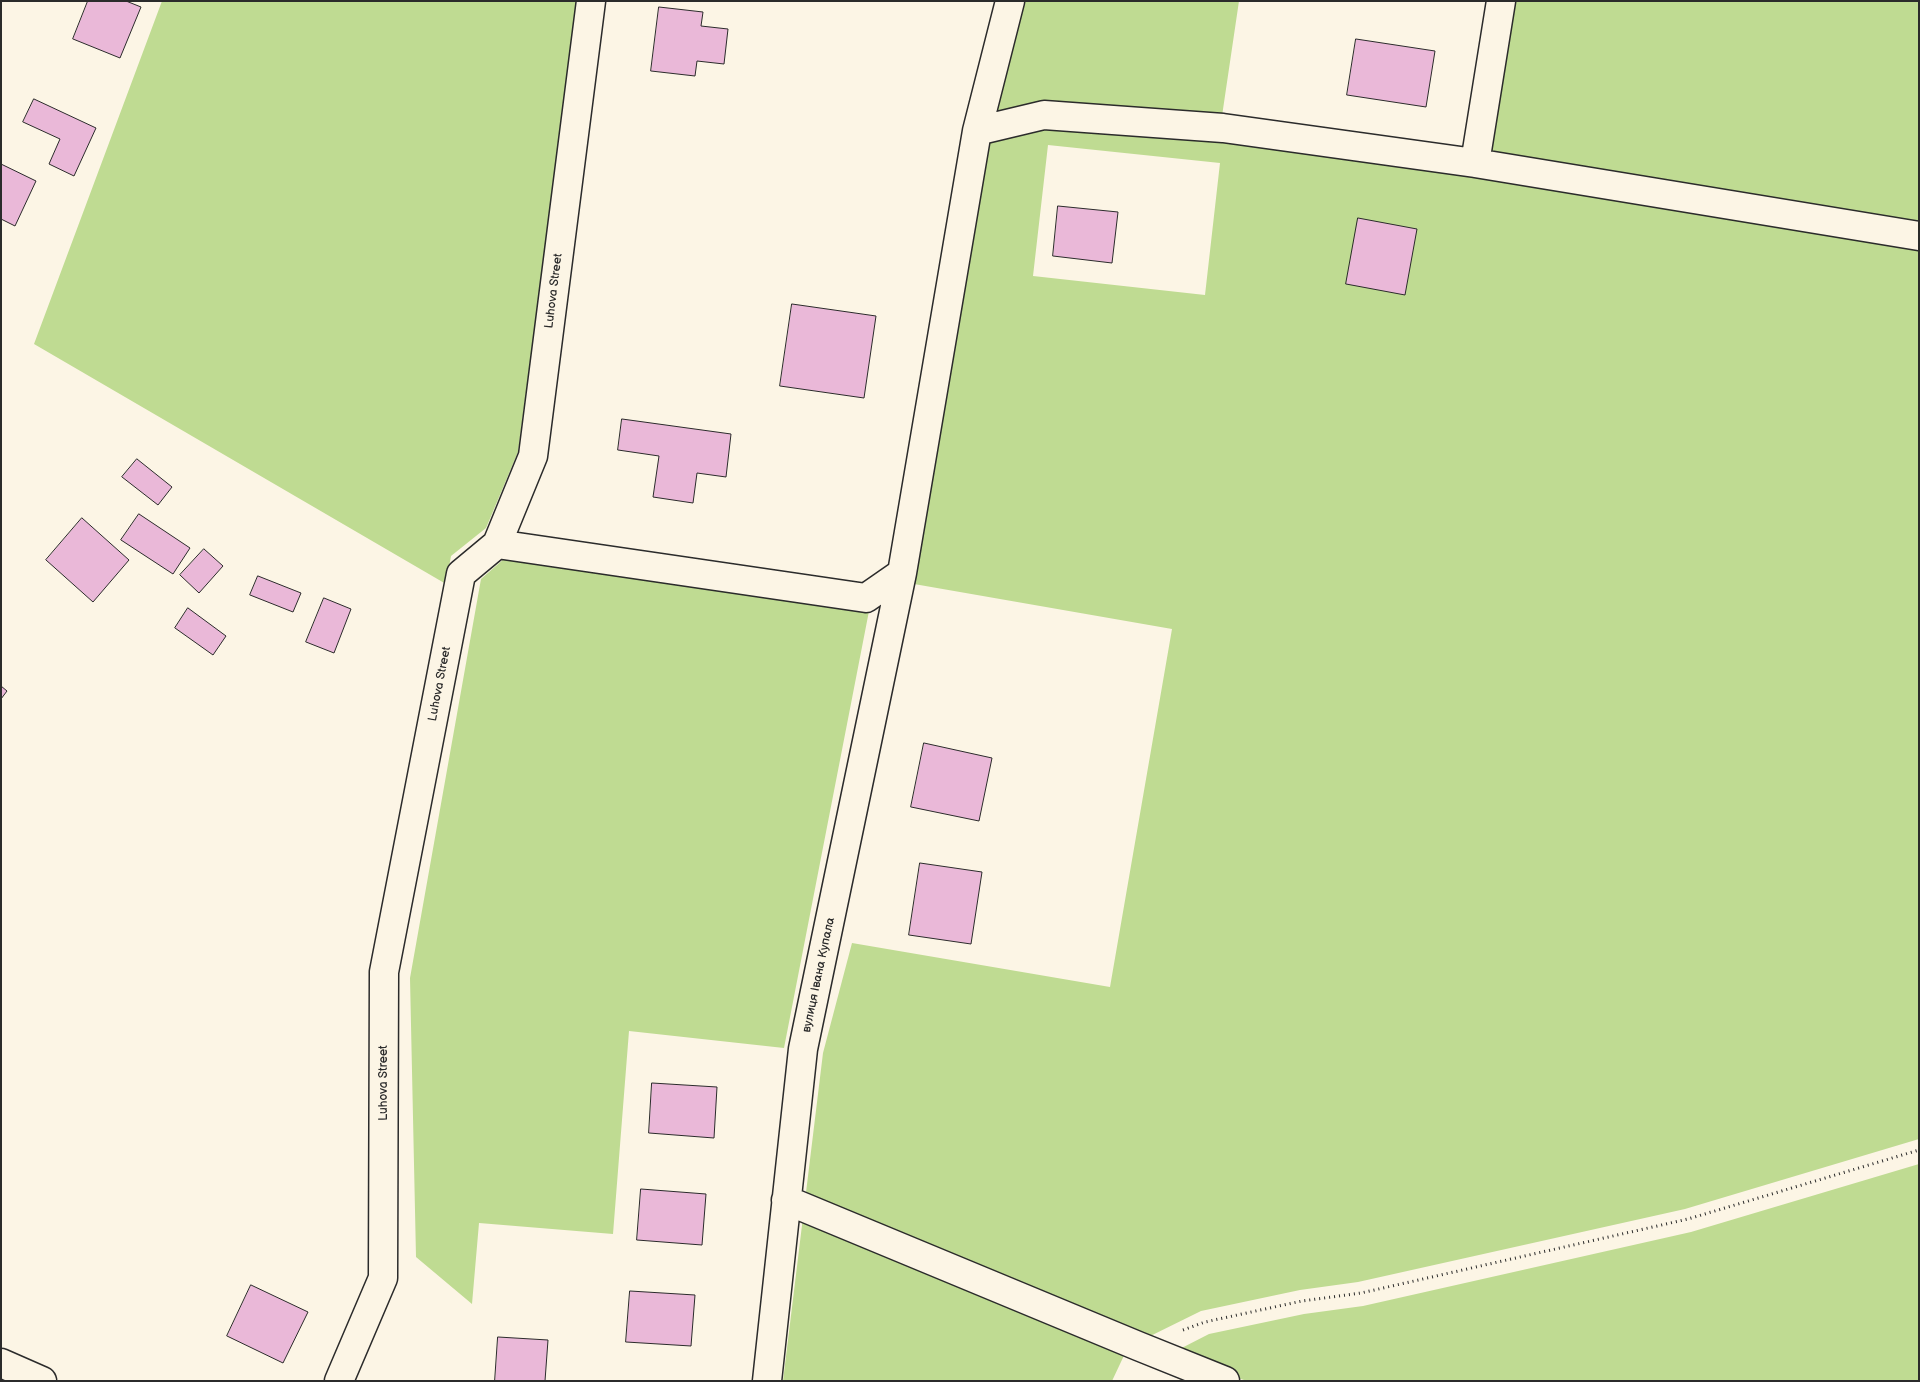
<!DOCTYPE html>
<meta charset="utf-8">
<style>
body{margin:0}
#map{position:relative;width:1920px;height:1382px;overflow:hidden;background:#fcf5e5;font-family:"Balsamiq Sans",sans-serif}
canvas{display:block}
.frame{position:absolute;inset:0;border:2px solid #2b2b2b;pointer-events:none}
</style>
<div id="map">
<canvas width="1920" height="1382"></canvas>
<div class="frame"></div>
</div>
<script>
const context = document.querySelector('canvas').getContext('2d');
context.lineJoin = 'round';
function paint(path, color) {
  context.fillStyle = color;
  context.fill(path, 'evenodd');
}
function strokePath(path, color, width, dash) {
  context.strokeStyle = color;
  context.lineWidth = width;
  context.lineCap = dash ? 'butt' : 'round';
  context.setLineDash(dash || []);
  context.stroke(path);
}
function drawText(font, color, halo, rows, align = 'center') {
  context.font = font + ' "Balsamiq Sans",sans-serif';
  context.lineWidth = 4;
  context.setLineDash([]);
  context.textBaseline = 'middle';
  context.strokeStyle = halo;
  context.fillStyle = color;
  for (const [text, x, y, turn = 0] of rows) {
    context.save();
    context.translate(x, y);
    context.rotate((+turn || 0) * Math.PI / 180);
    context.textAlign = isNaN(turn) ? turn : align;
    if (halo) context.strokeText(text, 0, 0);
    context.fillText(text, 0, 0);
    context.restore();
  }
}
const green = new Path2D(`
 M162,1H578L518,452L486,528L451,556L446,584L34,344Z
 M1023,1H1239L1222,116L994,117Z
 M1511,1H1919V226L1486,154Z
 M1045,125L1221,138L1474,172L1919,246V1139L1685,1209L1358,1282L1300,1290L1201,1311L1128,1347L1112,1381H783L823,1053L852,943L1110,987L1172,629L914,584L989,138ZM1048,145L1220,163L1205,295L1033,276Z
 M505,558L869,611L784,1048L629,1031L613,1234L479,1223L472,1304L416,1257L410,978L481,579Z
 M1919,1164V1381H1247L1168,1355L1209,1334L1304,1314L1363,1306L1691,1232Z`);
const building = new Path2D(`
 M88,1H126L141,7L120,58L73,39Z
 M659,7L703,12L701,26L728,29L724,64L697,61L695,76L651,71Z
 M1356,39L1435,51L1426,107L1347,95Z
 M34,99L96,128L74,176L49,164L60,139L23,122Z
 M1,164L36,181L15,226L1,219Z
 M1058,206L1118,212L1112,263L1053,256Z
 M1358,218L1417,229L1405,295L1346,284Z
 M792,304L876,316L864,398L780,386Z
 M622,419L731,434L726,477L697,473L693,503L653,497L659,456L618,450Z
 M137,459L172,487L158,505L122,477Z
 M139,514L190,548L173,574L121,540Z
 M82,518L129,560L93,602L46,560Z
 M204,549L223,566L199,593L180,575Z
 M258,576L301,593L293,612L250,595Z
 M324,598L351,609L334,653L306,642Z
 M188,608L226,636L213,655L175,628Z
 M1,686L7,691L1,699Z
 M924,743L992,758L979,821L911,807Z
 M920,863L982,872L971,944L909,935Z
 M652,1083L717,1087L714,1138L649,1133Z
 M641,1189L706,1194L702,1245L637,1240Z
 M251,1285L308,1312L283,1363L227,1336Z
 M630,1291L695,1295L691,1346L626,1342Z
 M498,1337L548,1340L545,1381H495Z`);
const path = new Path2D(`
 M1183,1330L1205,1322L1302,1301L1361,1293L1688,1219L1919,1150`);
const minor = new Path2D(`
 M977,131L1044,115L1223,128L1475,163L1919,236
 M1475,163L1501,1
 M497,544L866,598L902,573L977,131L1010,1
 M786,1200L1138,1346L1225,1381
 M1,1363L42,1381
 M339,1381L383,1278L384,972L461,574L497,544L533,456L591,1
 M767,1381L803,1049L902,573`);
const streetNames = [
 ["Luhova Street",554,291,-83],
 ["Luhova Street",440,684,-79],
 ["вулиця Івана Купала",819,975,-78],
 ["Luhova Street",384,1083,-90]
];
paint(green, '#bfdb92');
paint(building, '#eab8d8');
strokePath(building, '#2b2b2b', 1);
strokePath(minor, '#2b2b2b', 31);
strokePath(path, '#2b2b2b', 3, [1, 4]);
strokePath(minor, '#fcf5e5', 28);
drawText('12px', '#2b2b2b', '#fcf5e5', streetNames);
</script>
